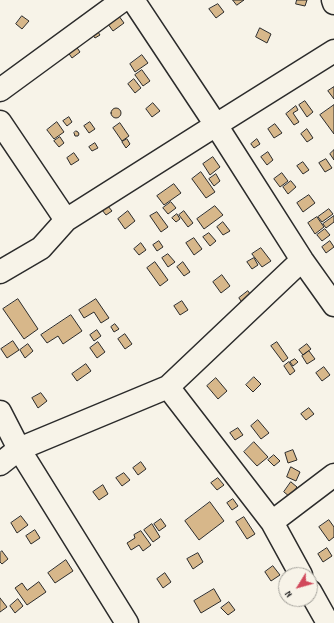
<!DOCTYPE html>
<style>
body{margin:0}
#map{position:relative;width:334px;height:623px;overflow:hidden;background:#f7f3e8;font-family:Dekko,sans-serif}
canvas{display:block}
.north{position:absolute;left:278px;top:567px;width:40px;height:40px;box-sizing:border-box;background:#f7f3e8;border:1px solid #a5a39c;border-radius:50%;rotate:233deg;font-size:11px;font-weight:700;line-height:16px;text-align:center;color:#2b2b2b}
.north::after{content:'';display:block;margin:auto;width:14px;height:18px;background:#d1495b;clip-path:polygon(50% 0,100% 100%,50% 72%,0 100%)}
</style>
<div id="map">
<canvas width="334" height="623"></canvas>
<div class="north">N</div>
</div>
<script>
const context = document.querySelector('canvas').getContext('2d');
context.lineJoin = 'round';
function paint(path, color) {
  context.fillStyle = color;
  context.fill(path, 'evenodd');
}
function strokePath(path, color, width, dash) {
  context.strokeStyle = color;
  context.lineWidth = width;
  context.lineCap = dash ? 'butt' : 'round';
  context.setLineDash(dash || []);
  context.stroke(path);
}
const building = new Path2D(`
 M233,0H244L237,5Z
 M297,0H307L305,6L296,4Z
 M218,4L224,12L216,18L209,9Z
 M116,12L124,23L113,31L105,20Z
 M22,16L29,21L22,29L16,24Z
 M94,26L100,35L95,38L89,30Z
 M260,28L271,34L267,43L256,37Z
 M73,42L80,52L72,58L65,48Z
 M142,55L148,63L135,72L130,64Z
 M142,70L150,81L143,86L135,75Z
 M134,79L141,88L135,93L128,84Z
 M334,87V99L328,91Z
 M305,101L313,112L307,117L299,105Z
 M153,103L160,111L152,117L146,109Z
 M334,105V134L320,115Z
 M296,106L298,110L293,113L299,122L294,125L286,114Z
 M111 113a5 5 0 1 1 10 0a5 5 0 1 1-10 0Z
 M69,117L72,122L67,126L63,121Z
 M57,122L64,132L54,139L47,130Z
 M90,122L95,129L89,133L84,126Z
 M120,123L129,136L122,141L113,128Z
 M275,124L282,133L274,138L268,129Z
 M307,129L313,138L307,142L301,134Z
 M76,131L78,132L79,134L78,136H75L74,133Z
 M60,137L64,143L59,147L54,141Z
 M127,139L130,144L126,148L122,142Z
 M257,139L260,144L254,148L251,144Z
 M95,143L98,148L92,151L89,147Z
 M334,150V160L330,154Z
 M268,152L273,160L267,165L261,157Z
 M74,153L79,160L71,165L67,158Z
 M213,157L220,167L210,175L203,164Z
 M326,159L332,168L325,172L319,163Z
 M303,162L309,170L303,174L297,166Z
 M201,172L215,192L206,198L192,179Z
 M282,173L288,181L280,187L274,179Z
 M216,174L220,181L214,186L209,179Z
 M291,181L296,187L288,194L283,187Z
 M174,184L181,193L164,205L157,196Z
 M309,195L315,203L303,212L297,203Z
 M104,201L112,211L106,215L98,205Z
 M171,202L176,208L168,214L163,208Z
 M215,206L223,215L204,229L197,219Z
 M329,209L333,214L322,222L318,217Z
 M128,211L135,221L125,229L118,219Z
 M184,211L193,223L188,227L179,215Z
 M157,212L168,227L161,232L150,216Z
 M177,214L180,219L176,222L172,218Z
 M334,216V222L326,228L323,224Z
 M317,217L324,227L315,234L308,223Z
 M223,222L230,231L223,235L217,227Z
 M325,229L330,235L322,241L317,235Z
 M209,233L216,241L210,246L203,237Z
 M194,238L202,249L194,255L186,243Z
 M159,241L163,247L157,251L153,245Z
 M330,241L334,247L326,253L322,247Z
 M141,243L146,250L139,255L134,249Z
 M261,248L271,261L262,267L252,254Z
 M168,254L175,262L168,267L162,258Z
 M254,258L258,265L252,269L247,262Z
 M155,262L168,280L160,286L147,268Z
 M183,262L190,272L184,276L177,267Z
 M222,275L230,286L221,293L213,282Z
 M248,291L255,301L245,307L239,298Z
 M18,299L38,329L24,339L3,309Z
 M96,299L109,318L101,323L94,312L84,318L79,310Z
 M182,301L188,310L180,315L174,306Z
 M71,315L82,331L63,344L58,336L47,343L41,335Z
 M115,324L119,329L114,332L111,327Z
 M97,330L101,336L94,341L90,335Z
 M125,334L132,344L125,349L118,339Z
 M13,341L19,350L7,358L1,349Z
 M98,342L105,352L97,358L90,348Z
 M277,342L288,358L283,362L271,346Z
 M28,344L33,351L25,358L20,350Z
 M307,344L311,349L303,355L299,350Z
 M309,351L315,359L307,364L302,356Z
 M295,359L298,362L293,366L290,362Z
 M289,362L295,371L290,375L284,366Z
 M86,364L91,371L77,381L72,374Z
 M324,367L330,375L322,381L316,373Z
 M254,377L261,384L253,392L246,385Z
 M216,378L227,391L218,399L207,386Z
 M41,393L47,401L38,408L32,398Z
 M309,408L314,414L306,420L301,414Z
 M258,420L269,433L261,439L251,426Z
 M238,428L243,435L235,440L230,433Z
 M254,442L268,457L257,466L244,452Z
 M293,450L297,460L288,463L285,453Z
 M274,455L280,461L274,466L268,460Z
 M141,462L146,469L138,475L133,468Z
 M291,467L300,472L296,481L287,477Z
 M124,473L130,480L122,486L116,478Z
 M218,478L224,485L217,490L211,483Z
 M291,482L297,487L290,497L284,492Z
 M103,485L108,494L99,500L93,492Z
 M233,499L238,506L232,510L227,503Z
 M210,502L224,521L199,540L185,521Z
 M21,516L28,525L17,533L11,523Z
 M244,517L255,534L247,539L236,522Z
 M161,519L166,526L159,531L154,524Z
 M329,520L334,527V537L329,541L319,527Z
 M152,524L160,537L153,542L144,530Z
 M35,530L40,538L31,544L26,536Z
 M141,531L151,545L143,551L139,545L131,550L127,543L135,538L134,535Z
 M327,548L332,556L323,562L318,554Z
 M2,551L8,559L2,564L0,562V553Z
 M198,553L203,562L193,569L187,559Z
 M66,560L73,571L55,583L48,573Z
 M273,566L280,575L271,581L265,572Z
 M165,573L171,582L163,588L157,579Z
 M39,582L46,592L27,605L15,588L22,583L27,590Z
 M214,589L221,601L201,613L194,601Z
 M0,598L7,607L0,612Z
 M18,599L23,606L15,613L10,606Z
 M229,602L235,610L228,615L221,608Z`);
const minor = new Path2D(`
 M133,0L216,125L302,260L334,305
 M333,0L334,3
 M0,90L123,0
 M0,122L66,220
 M0,272L41,248L66,220L216,125L334,51
 M168,387L272,522L301,575
 M0,412L19,449L127,623
 M0,464L19,449L168,387L302,260
 M272,522L334,475
 M310,591L328,623`);
paint(building, '#d7b78a');
strokePath(building, '#2b2b2b', 1);
strokePath(minor, '#2b2b2b', 25);
strokePath(minor, '#f7f3e8', 22);
</script>
